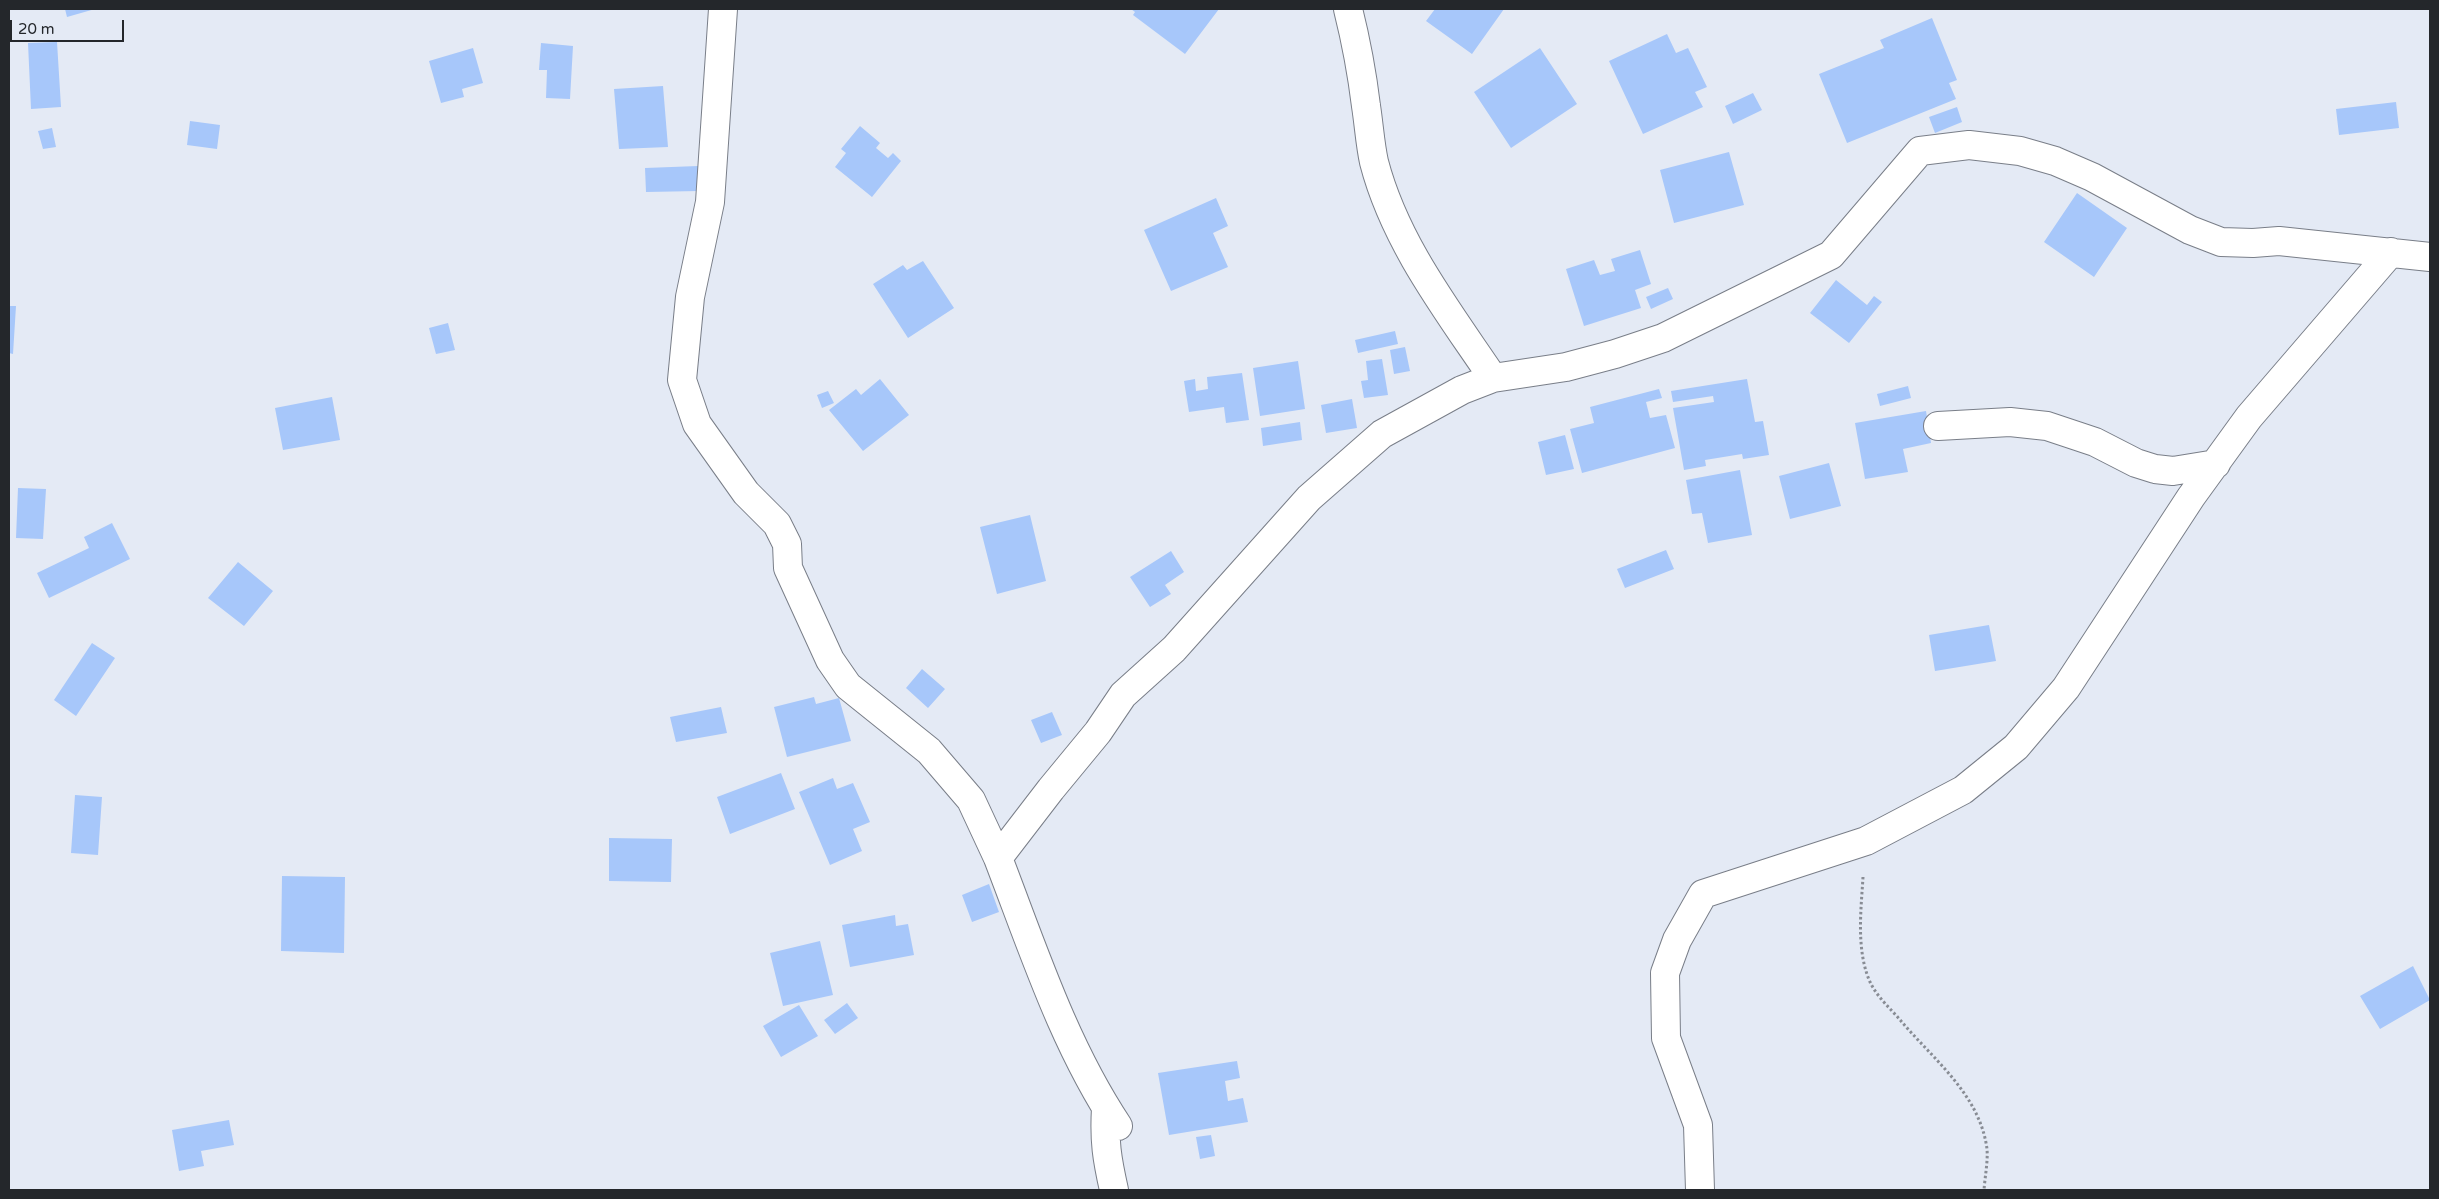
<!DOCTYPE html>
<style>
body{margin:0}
#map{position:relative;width:2439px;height:1199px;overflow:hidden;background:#e4eaf5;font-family:"Varela Round",sans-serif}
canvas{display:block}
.frame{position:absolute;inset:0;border:10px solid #24272b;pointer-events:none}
.scale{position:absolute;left:10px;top:20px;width:114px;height:22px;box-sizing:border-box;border:2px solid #24272b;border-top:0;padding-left:6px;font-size:15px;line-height:18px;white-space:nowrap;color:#24272b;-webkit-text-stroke:4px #e4eaf5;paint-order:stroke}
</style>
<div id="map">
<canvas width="2439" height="1199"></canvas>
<div class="frame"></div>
<div class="scale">20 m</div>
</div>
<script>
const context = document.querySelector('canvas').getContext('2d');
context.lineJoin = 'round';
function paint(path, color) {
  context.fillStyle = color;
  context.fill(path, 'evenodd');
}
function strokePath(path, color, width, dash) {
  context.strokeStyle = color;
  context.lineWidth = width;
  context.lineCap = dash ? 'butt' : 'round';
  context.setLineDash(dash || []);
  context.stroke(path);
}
const building = new Path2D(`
 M65,9H95L67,17Z
 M1131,9H1219L1185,54L1133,15L1135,12Z
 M1435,9H1504L1472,54L1426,21Z
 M1932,18L1957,80L1949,83L1956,99L1847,143L1819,74L1884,48L1880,40Z
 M1667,34L1676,53L1688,48L1707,87L1695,92L1703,107L1643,134L1609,61Z
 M57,42L61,107L31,109L28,43Z
 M541,43L573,46L570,99L546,98L547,70H539Z
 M473,48L483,83L462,89L464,97L441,103L429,61Z
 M1540,48L1577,104L1511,148L1474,92Z
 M663,86L668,147L619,149L614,89Z
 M1753,93L1762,110L1733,124L1725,106Z
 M2396,102L2399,128L2339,135L2336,109Z
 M1957,107L1962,122L1935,133L1929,117Z
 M190,121L220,125L217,149L187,145Z
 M860,126L880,143L876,148L888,158L893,153L901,161L872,197L835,167L846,153L841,149Z
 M52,128L56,147L43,149L38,131Z
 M1729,152L1744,205L1674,223L1660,170Z
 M698,166L699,191L646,192L645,168Z
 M2077,193L2127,228L2094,277L2044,242Z
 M1216,198L1228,226L1213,233L1228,267L1171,291L1144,230Z
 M1640,250L1651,284L1635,290L1641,308L1584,326L1566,269L1594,260L1600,275L1615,271L1611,259Z
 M923,261L954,308L908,338L873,284L903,265L907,270Z
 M1836,280L1867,305L1874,296L1882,302L1849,343L1810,313Z
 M1668,288L1673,299L1651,309L1646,297Z
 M9,306H16L13,354L9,353Z
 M448,323L455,350L436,354L429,328Z
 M1395,331L1398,344L1358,353L1355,340Z
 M1405,347L1410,371L1394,374L1390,350Z
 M1382,359L1388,395L1364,398L1361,381L1368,380L1366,361Z
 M1298,361L1305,409L1260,416L1253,368Z
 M1242,373L1249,420L1226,423L1224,407L1189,412L1184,381L1195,379L1196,391L1208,389L1207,377Z
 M880,379L909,415L863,451L829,410L856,389L861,395Z
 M1747,379L1755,422L1763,421L1769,455L1743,459L1742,454L1705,460L1706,466L1684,470L1673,408L1714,402L1713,396L1673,402L1671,391Z
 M1908,386L1911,398L1880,406L1877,394Z
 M1659,389L1662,398L1646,402L1650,418L1666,415L1675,448L1582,473L1570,429L1594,423L1590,407Z
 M828,391L834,403L822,408L817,395Z
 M332,397L340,440L283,450L275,408Z
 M1352,399L1357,428L1326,433L1321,405Z
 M1926,411L1931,443L1903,449L1908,472L1865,479L1855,423Z
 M1300,422L1302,440L1263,446L1261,428Z
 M1565,435L1574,469L1546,475L1538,442Z
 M1829,463L1841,506L1790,519L1779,476Z
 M1740,470L1752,535L1708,543L1702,513L1692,514L1686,480Z
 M18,488L46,489L43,539L16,538Z
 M1030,515L1046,581L997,594L980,527Z
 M112,523L130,559L49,598L37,573L89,548L84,537Z
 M1666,550L1674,569L1625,588L1617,569Z
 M1171,551L1184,572L1165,585L1171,594L1150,607L1130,577Z
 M238,562L273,591L244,626L208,598Z
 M1989,625L1996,661L1935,671L1929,635Z
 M92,643L115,658L76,716L54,700Z
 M922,669L945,689L928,708L906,688Z
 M814,697L816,704L839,698L851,741L787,757L774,707Z
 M721,707L727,733L676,742L670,717Z
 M1052,712L1062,735L1041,743L1031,720Z
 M781,773L795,809L730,834L717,797Z
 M833,778L837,789L853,783L870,822L853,829L862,851L830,865L799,792Z
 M75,795L102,797L98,855L71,853Z
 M609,838L672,839L671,882L609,881Z
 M282,876L345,877L344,953L281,951Z
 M989,884L999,912L972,922L962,895Z
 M895,915L896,926L908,924L914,955L850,967L842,925Z
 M820,941L833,995L783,1006L770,953Z
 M2413,966L2430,1000L2380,1029L2360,996Z
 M847,1003L858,1018L835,1034L824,1020Z
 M799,1005L818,1036L781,1057L763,1026Z
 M1237,1061L1240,1078L1225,1081L1228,1101L1243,1098L1248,1122L1169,1135L1158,1073Z
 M229,1120L234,1145L201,1151L204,1166L179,1171L172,1130Z
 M1211,1135L1215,1156L1200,1159L1196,1137Z`);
const path = new Path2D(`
 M1863,877C1861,911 1856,950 1870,982C1877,997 1891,1009 1901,1021C1934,1060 1980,1095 1987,1149C1988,1162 1985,1176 1984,1190`);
const street = new Path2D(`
 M723,9L710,202L690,297L682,380L697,424L746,493L777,524L787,544L788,568L830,660L848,686L929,751L971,800L998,858
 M1348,9C1356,41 1362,73 1366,106C1369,125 1370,144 1374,162C1395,243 1448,311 1493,378
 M1938,426L2010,422L2047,426L2095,442L2136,463L2155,469L2173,471L2216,464
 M1106,1108C1104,1141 1107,1159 1114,1190
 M1118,1126C1064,1045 1033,949 998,858L1051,789L1098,732L1123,695L1174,649L1309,498L1382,434L1462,390L1493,378L1566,367L1615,354L1663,338L1831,255L1920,151L1969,145L2020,151L2055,161L2092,177L2190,230L2221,242L2253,243L2279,241L2430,257
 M1700,1190L1698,1125L1666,1038L1665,973L1677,940L1703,894L1866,841L1963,790L2016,747L2066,688L2191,497L2249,417L2391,252`);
paint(building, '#a7c7fa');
strokePath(street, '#797e88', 30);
strokePath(path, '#888c94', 3, [2.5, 2.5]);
strokePath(street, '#fff', 28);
</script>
